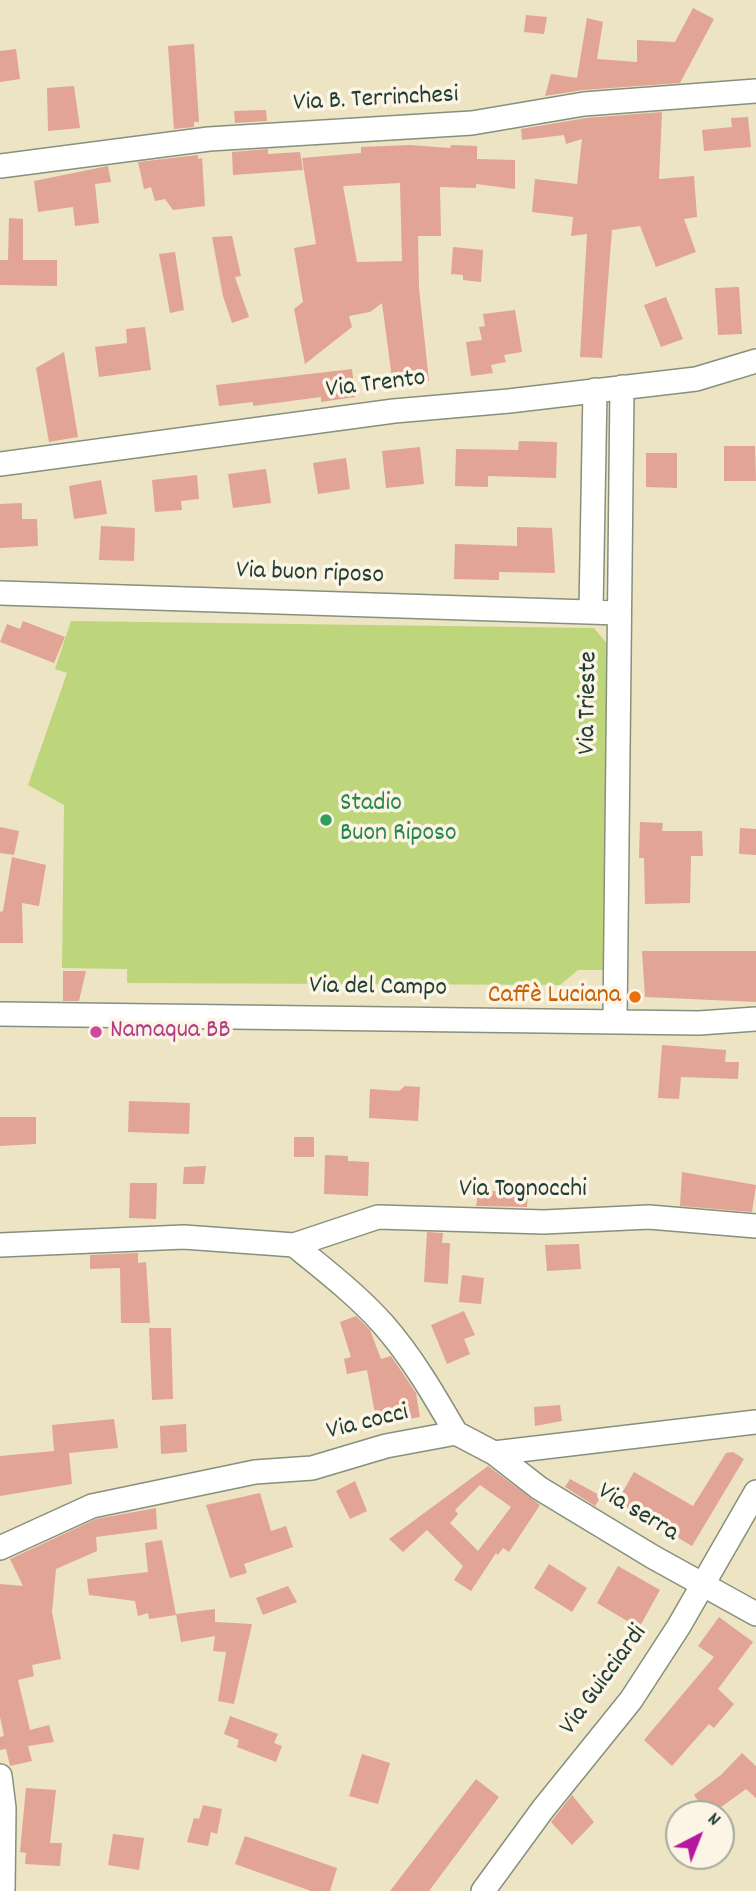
<!DOCTYPE html>
<meta charset="utf-8">
<style>
body{margin:0}
#map{position:relative;width:756px;height:1891px;overflow:hidden;background:#ece4c3;font-family:Dekko,sans-serif}
canvas{display:block}
.north{position:absolute;left:665px;top:1800px;width:70px;height:70px;box-sizing:border-box;background:#fcf5e5;border:2px solid #a4ab9e;border-radius:50%;rotate:42deg;font-size:19px;font-weight:700;line-height:28px;text-align:center;color:#1f3d34}
.north::after{content:'';display:block;margin:auto;width:24px;height:32px;background:#b5179e;clip-path:polygon(50% 0,100% 100%,50% 72%,0 100%)}
</style>
<div id="map">
<canvas width="756" height="1891"></canvas>
<div class="north">N</div>
</div>
<script>
const context = document.querySelector('canvas').getContext('2d');
context.lineJoin = 'round';
function paint(path, color) {
  context.fillStyle = color;
  context.fill(path, 'evenodd');
}
function strokePath(path, color, width, dash) {
  context.strokeStyle = color;
  context.lineWidth = width;
  context.lineCap = dash ? 'butt' : 'round';
  context.setLineDash(dash || []);
  context.stroke(path);
}
function drawText(font, color, halo, rows, align = 'center') {
  context.font = font + ' Dekko,sans-serif';
  context.lineWidth = 7;
  context.setLineDash([]);
  context.textBaseline = 'middle';
  context.strokeStyle = halo;
  context.fillStyle = color;
  for (const [text, x, y, turn = 0] of rows) {
    context.save();
    context.translate(x, y);
    context.rotate((+turn || 0) * Math.PI / 180);
    context.textAlign = isNaN(turn) ? turn : align;
    if (halo) context.strokeText(text, 0, 0);
    context.fillText(text, 0, 0);
    context.restore();
  }
}
const green = new Path2D(`
 M71,621L594,628L609,646L608,970H578L560,985L127,983V969L62,968L64,805L28,785L67,673L55,669Z`);
const building = new Path2D(`
 M693,8L714,19L680,83L583,90L545,96L551,74L577,78L587,18L603,22L597,59L637,62V40L675,42Z
 M526,15L547,17L544,34L524,32Z
 M194,44L199,122H194V127L174,129L168,46Z
 M16,49L20,79L0,82V51Z
 M74,86L80,128L48,131L47,88Z
 M266,110L267,121L235,123L234,111Z
 M662,112L659,179L694,176L697,217L684,219L696,252L656,267L640,226L612,230L602,358L580,357L587,234L571,236L573,217L532,212L535,179L577,184L582,139L566,144L564,135L522,140L521,129L586,118Z
 M748,117L751,147L704,151L702,130L732,127L731,118Z
 M410,145L450,148L451,145L477,146V159L515,160V189L476,184V188L440,187L441,236H418L419,288L429,381L393,386L382,303L370,312L349,316L352,327L305,364L294,309L303,302L294,248L316,244L302,158L361,153V147ZM400,183L402,261L357,262L343,186Z
 M268,149V154L300,152L303,170L233,175L232,152Z
 M198,155V159L202,158L205,206L173,210L165,199L155,201L151,187L144,189L138,162Z
 M108,166L111,182L95,184L99,223L75,226L73,207L38,212L34,181Z
 M9,218L23,219V260H57V286L0,285V260H8Z
 M232,236L241,276L235,277L249,317L232,323L223,296L212,237Z
 M453,247L483,250L481,282L463,280V275L451,274Z
 M175,252L184,310L170,313L159,254Z
 M739,287L742,334L718,335L715,288Z
 M666,297L683,339L661,347L644,305Z
 M515,310L522,352L504,355L506,362L491,365L493,373L471,376L466,342L482,340L479,327L485,326L483,314Z
 M145,327L151,370L99,377L95,347L127,343L126,329Z
 M64,352L78,437L49,442L36,368Z
 M352,369L355,397L321,402V397L253,406V402L219,406L216,385Z
 M519,441L557,442L556,478L488,476V487L455,486L456,449L518,450Z
 M724,446H755L756,481H724Z
 M420,447L424,484L386,488L382,451Z
 M646,453H677V488L646,487Z
 M346,458L350,489L318,494L313,463Z
 M266,469L271,503L233,508L228,474Z
 M197,475L199,499L181,501L182,510L155,512L152,480Z
 M101,480L107,514L74,519L69,486Z
 M22,503V519H37L38,546L0,548V504Z
 M101,526L135,528L134,561L99,560Z
 M517,527L552,528L555,573L499,572V580L454,579L455,544L517,546Z
 M23,621L65,637L54,663L0,642L7,624L20,629Z
 M640,822L663,823L662,831H702L703,856H691L690,903L645,904L644,858H639Z
 M0,827L19,831L14,855L0,853Z
 M740,828L756,829V855L739,854Z
 M12,857L46,865L39,906L22,903L23,943H0V912L3,911Z
 M642,951H756V1002L645,997Z
 M63,971H86L79,1001H63Z
 M662,1045L726,1050L725,1062H739L738,1079L681,1077L679,1099L658,1098Z
 M405,1086L420,1087L418,1121L369,1118L370,1089L399,1091Z
 M129,1101L190,1103L189,1134L128,1132Z
 M0,1117H36V1144L0,1146Z
 M294,1137H314V1157H294Z
 M325,1155L348,1156V1161L369,1162L368,1196L324,1194Z
 M206,1166L204,1184H183L184,1167Z
 M682,1172L756,1185L752,1212L680,1206Z
 M130,1183H157L156,1219L129,1218Z
 M479,1189L528,1196L527,1207L476,1206Z
 M427,1232L443,1233L442,1243H450L448,1284L424,1282Z
 M579,1244L581,1269L547,1271L545,1245Z
 M138,1253V1263L146,1262L150,1323H121L120,1268L90,1269V1255Z
 M462,1275L484,1278L481,1304L459,1302Z
 M464,1311L475,1335L464,1339L470,1354L447,1364L431,1325Z
 M356,1316L370,1330L381,1359L391,1356L410,1384L416,1393L420,1417L377,1425L367,1370L347,1374L344,1359L351,1357L340,1322Z
 M149,1328H171L173,1399L152,1400Z
 M560,1405L562,1421L535,1426L534,1407Z
 M114,1419L118,1448L69,1453L72,1484L0,1496V1456L54,1451L52,1425Z
 M186,1424L187,1452L161,1454L160,1426Z
 M733,1452L744,1459L692,1546L617,1502L634,1472L693,1506L726,1453Z
 M488,1466L540,1505L509,1552L503,1548L498,1555L496,1553L471,1591L454,1580L463,1566L427,1530L403,1552L389,1539ZM480,1485L511,1507L478,1551L450,1523L458,1514L455,1510Z
 M570,1479L601,1496L595,1506L565,1487Z
 M355,1481L367,1511L350,1519L336,1491Z
 M260,1493L271,1531L286,1526L293,1547L244,1564L247,1573L230,1578L206,1505Z
 M156,1508L157,1529L96,1537L97,1551L56,1569L52,1612L61,1659L32,1665L34,1676L18,1680L30,1730L49,1725L54,1742L28,1746L32,1761L10,1766L6,1749L0,1750V1737L4,1736L0,1717V1584L23,1586L10,1559L96,1519Z
 M162,1540L176,1615L149,1619L148,1613L138,1616L135,1601L89,1595L87,1579L148,1572L145,1543Z
 M549,1564L587,1588L572,1612L534,1588Z
 M618,1566L660,1590L639,1628L597,1603Z
 M288,1586L297,1602L263,1615L256,1598Z
 M215,1609V1622L252,1624L234,1704L218,1701L226,1652L213,1651L215,1636L181,1642L176,1614Z
 M719,1617L753,1642L718,1689L734,1704L714,1728L709,1724L672,1766L644,1740L714,1657L698,1646Z
 M230,1716L278,1734L274,1743L282,1746L276,1762L237,1747L239,1740L224,1734Z
 M742,1753L756,1766V1798L746,1789L717,1810L712,1803L704,1809L694,1795L721,1775Z
 M362,1754L390,1763L378,1804L349,1796Z
 M476,1779L499,1797L429,1891H390Z
 M26,1788L56,1790L50,1843H62L60,1866L25,1864L26,1853L20,1852Z
 M572,1795L594,1822L572,1845L551,1822Z
 M203,1805L222,1809L217,1834L211,1832L208,1846L187,1842L194,1818L199,1819Z
 M113,1834L144,1838L139,1870L108,1865Z
 M245,1836L337,1868L330,1891H311L235,1864Z`);
const minor = new Path2D(`
 M0,166L209,139L472,123L584,104L756,91
 M0,464L394,411L509,401L696,379L756,361
 M0,593L619,613
 M591,611L595,390
 M0,1014L699,1023L756,1019
 M615,1020L622,387
 M0,1245L184,1237L294,1245L378,1217L544,1222L649,1217L756,1226
 M294,1245C325,1270 357,1295 383,1324C412,1357 434,1395 456,1433
 M494,1453L539,1488L653,1557L756,1614
 M0,1548L92,1506L255,1472L312,1468L386,1446L456,1433L494,1453L756,1422
 M0,1776L4,1808L3,1891
 M483,1891L543,1809L631,1700L679,1626L756,1492`);
const markers = [
 [326,820,7,"#2e9e5b"],
 [635,997,7,"#e8710a"],
 [96,1032,7,"#d1479c"]
];
const streetNames = [
 ["Via B. Terrinchesi",376,101,-3],
 ["Via Trento",376,386,-7],
 ["Via buon riposo",310,575,2],
 ["Via Trieste",590,703,-89],
 ["Via del Campo",378,989,1],
 ["Via Tognocchi",523,1191],
 ["Via cocci",368,1424,-14],
 ["Via serra",637,1514,31],
 ["Via Guicciardi",605,1681,-54]
];
const leisureNames = [
 ["Stadio",340,805],
 ["Buon Riposo",340,835]
];
const foodNames = [
 ["Caffè Luciana",621,997]
];
const hotelNames = [
 ["Namaqua BB",110,1032]
];
paint(green, '#bed67b');
paint(building, '#e1a495');
strokePath(minor, '#86907c', 26);
strokePath(minor, '#fff', 23);
for (const [x, y, r, color] of markers) {
  const dot = new Path2D();
  dot.arc(x, y, r, 0, 2 * Math.PI);
  context.fillStyle = color;
  context.fill(dot);
  strokePath(dot, '#fcf5e5', 2.5);
}
drawText('26px', '#1f3d34', '#fcf5e5', streetNames);
drawText('26px', '#27864d', '#fcf5e5', leisureNames, 'left');
drawText('26px', '#c56008', '#fcf5e5', foodNames, 'right');
drawText('26px', '#b23c85', '#fcf5e5', hotelNames, 'left');
</script>
